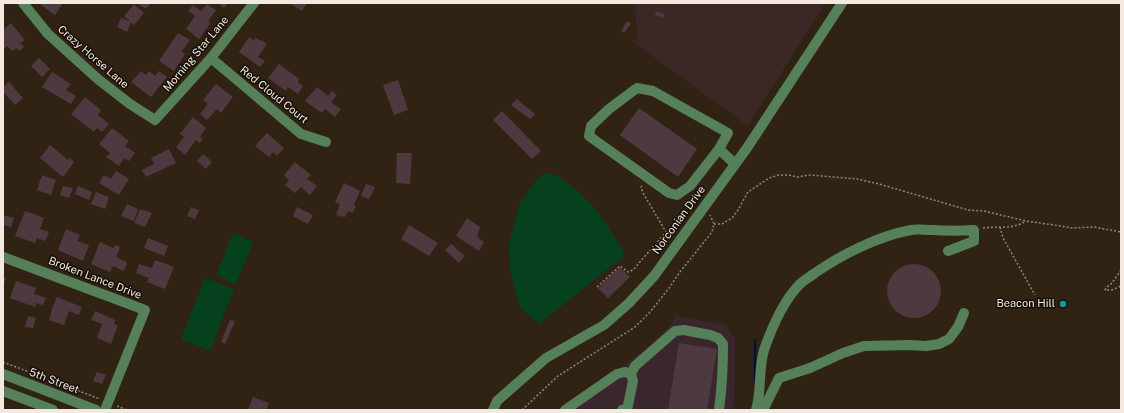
<!DOCTYPE html>
<style>
body{margin:0}
#map{position:relative;width:1124px;height:413px;overflow:hidden;background:#312314;font-family:"Public Sans",sans-serif}
canvas{display:block}
.frame{position:absolute;inset:0;border:4px solid #f3e9e0;pointer-events:none}
</style>
<div id="map">
<canvas width="1124" height="413"></canvas>
<div class="frame"></div>
</div>
<script>
const context = document.querySelector('canvas').getContext('2d');
context.lineJoin = 'round';
function paint(path, color) {
  context.fillStyle = color;
  context.fill(path, 'evenodd');
}
function strokePath(path, color, width, dash) {
  context.strokeStyle = color;
  context.lineWidth = width;
  context.lineCap = dash ? 'butt' : 'round';
  context.setLineDash(dash || []);
  context.stroke(path);
}
function drawText(font, color, halo, rows, align = 'center') {
  context.font = font + ' "Public Sans",sans-serif';
  context.lineWidth = 3;
  context.setLineDash([]);
  context.textBaseline = 'middle';
  context.strokeStyle = halo;
  context.fillStyle = color;
  for (const [text, x, y, turn = 0] of rows) {
    context.save();
    context.translate(x, y);
    context.rotate((+turn || 0) * Math.PI / 180);
    context.textAlign = isNaN(turn) ? turn : align;
    if (halo) context.strokeText(text, 0, 0);
    context.fillText(text, 0, 0);
    context.restore();
  }
}
const commercial = new Path2D(`
 M675,316L726,325L735,339L734,410H559L579,395L627,363L644,350L663,333L671,324Z`);
const industrial = new Path2D(`
 M635,3H825L748,126L632,41L637,39Z`);
const green = new Path2D(`
 M545,173H551L566,182L577,190L589,202L598,212L624,251L623,257L539,324L522,309L517,298L510,270L509,244L520,203L526,194L536,180Z
 M233,233L253,242L236,284L216,275Z
 M205,278L234,289L210,351L181,339Z`);
const stream = new Path2D(`
 M755,340V382`);
const building = new Path2D(`
 M42,3H63L55,15L41,5Z
 M137,3H151L146,9Z
 M218,3H228L224,8Z
 M289,3H307L302,11Z
 M134,4L144,13L134,25L124,16Z
 M207,4L216,10L208,21L211,22L199,39L186,29L195,16L188,11L193,5L201,11Z
 M656,11L664,14L663,18L655,15Z
 M121,18L131,22L127,32L117,27Z
 M627,21L631,24L624,33L621,31Z
 M11,23L25,40L20,43L24,47L19,51L17,48L12,51L7,46L3,50V30Z
 M178,33L190,40L182,51L185,54L174,71L159,61Z
 M249,37L254,40L256,38L261,41V40L267,44L258,57L265,61L260,67L239,52Z
 M39,58L50,69L42,77L31,66Z
 M279,64L299,79L298,82L303,86L298,94L288,87L286,91L268,78Z
 M141,71L146,75L149,71L155,76L159,71L167,77L151,97L131,82Z
 M52,72L71,84L66,90L76,96L71,104L42,87Z
 M398,80L408,110L394,115L383,85Z
 M9,82L23,98L15,105L3,92V87Z
 M216,84L233,97L221,113L217,109L207,120L200,114L208,104L203,100Z
 M317,87L328,96L332,91L337,95L331,102L341,109L335,117L325,109L322,113L305,101Z
 M85,97L101,110L98,115L109,124L102,132L97,128L94,132L71,114Z
 M517,99L535,114L530,119L511,105Z
 M639,108L697,149L678,177L620,135Z
 M502,111L541,151L532,159L493,120Z
 M193,117L206,128L200,137L203,139L200,143L196,140L185,155L176,147L184,137L180,134Z
 M112,128L129,141L125,146L135,153L129,161L124,158L119,166L106,157L110,153L99,144Z
 M267,133L284,148L277,156L273,152L269,157L255,146Z
 M50,145L68,160L70,158L74,162L63,177L40,158Z
 M169,149L176,163L146,177L142,170L154,164L151,158Z
 M397,153H412L410,184L396,183Z
 M203,154L212,162L206,169L197,161Z
 M295,162L311,175L307,179L317,186L310,195L301,187L295,193L285,185L289,180L284,175Z
 M116,171L129,179L119,195L99,183L104,175L111,179Z
 M42,175L56,180L51,195L37,190Z
 M344,183L360,191L354,205L356,206L353,213L348,211L345,217L342,216V217L336,215L340,204L335,202Z
 M366,184L375,187L369,199L361,196Z
 M63,186L73,188L69,198L60,195Z
 M78,186L92,192L89,200L75,194Z
 M96,192L109,197L105,209L91,204Z
 M127,204L138,209L134,221L121,216Z
 M191,207L199,210L195,219L187,216Z
 M297,207L313,215L308,224L293,216Z
 M140,209L152,213L145,227L134,223Z
 M25,211L44,218L40,229L49,232L45,241L37,238L35,243L15,236Z
 M3,215L14,218L11,227L3,225Z
 M467,218L480,227L477,237L484,242L479,251L456,236Z
 M409,225L438,243L429,256L401,239Z
 M66,229L80,235L77,241L89,245L83,261L58,250Z
 M148,238L168,246L164,256L144,248Z
 M100,242L113,248L115,245L120,247L116,257L127,262L124,271L113,266L110,272L91,264Z
 M451,244L465,256L459,263L445,250Z
 M155,260L174,267L165,289L147,282L149,278L136,273L139,264L152,268Z
 M887 291a27 27 0 1 1 54 0a27 27 0 1 1-54 0Z
 M620,267L630,277L608,298L598,288Z
 M3,277L6,278L3,287Z
 M16,281L36,288L34,294L46,298L43,305L36,303L35,307L10,298Z
 M57,297L82,307L79,315L69,311L64,325L49,320L52,311H51Z
 M95,311L115,320L114,324L118,325L111,344L97,338L102,324L91,320Z
 M28,316L36,318L33,328L25,327Z
 M230,320L235,321L225,344L221,342Z
 M679,343L717,349L707,410H668Z
 M97,372L106,375L102,384L93,381Z
 M253,397L269,403L266,410H248Z`);
const path = new Path2D(`
 M714,224H722L732,218L738,210L748,192L769,178L779,175H789L797,177L810,175L857,179L879,184L968,210L984,211L1026,221L1054,225L1072,228L1094,227L1121,232
 M1000,227L1003,238L1035,295
 M983,228C997,226 1013,230 1026,221
 M1121,270L1112,283L1107,287L1105,290H1112L1121,286
 M597,287L620,266L628,272L633,270L666,232L643,193L641,187L642,186
 M3,362L100,399
 M117,406L127,410
 M522,410L558,376L635,327L651,311L669,288L680,272L712,232L714,224L710,215`);
const minor = new Path2D(`
 M23,3L48,34L99,80L130,104L155,120L211,58L254,3
 M211,58L301,134L326,142
 M719,149L690,186L677,195L669,193L589,136L591,126L609,109L637,88L653,91L728,133L719,149L735,164
 M3,257L145,310L105,410
 M3,374L96,410
 M3,391L53,410
 M493,410L497,401L546,358L604,325L629,303L654,276L747,148L842,3
 M565,410L617,374L625,372L631,374
 M622,410H627L633,381L631,374L635,366L675,331L684,330L710,335L718,338L723,344C723,366 722,388 719,410
 M756,410C762,390 758,370 764,350C772,327 783,301 800,284C804,280 810,277 815,273C841,255 878,236 911,230C917,229 925,230 932,230C946,231 960,231 974,230V241L948,251
 M763,410L779,378L810,368L843,353L864,346L910,345L926,346L939,344L949,339L958,327L964,313`);
const markers = [
 [1063,304,4,"#0f9aa8"]
];
const streetNames = [
 ["Morning Star Lane",196,54,-50],
 ["Crazy Horse Lane",93,57,41],
 ["Red Cloud Court",274,95,39],
 ["Norconian Drive",679,220,-54],
 ["Broken Lance Drive",95,278,21],
 ["5th Street",54,381,21]
];
const poiNames = [
 ["Beacon Hill",1055,304]
];
paint(commercial, '#3a272d');
paint(industrial, '#3b2826');
paint(green, '#05411d');
strokePath(stream, '#00113b', 2.5);
paint(building, '#4f3940');
strokePath(path, '#918579', 1.5, [2, 2]);
strokePath(minor, '#568059', 10);
for (const [x, y, r, color] of markers) {
  const dot = new Path2D();
  dot.arc(x, y, r, 0, 2 * Math.PI);
  context.fillStyle = color;
  context.fill(dot);
  strokePath(dot, '#140e07', 1.5);
}
drawText('11px', '#f3e9e0', '#140e07', streetNames);
drawText('11px', '#f3e9e0', '#140e07', poiNames, 'right');
</script>
